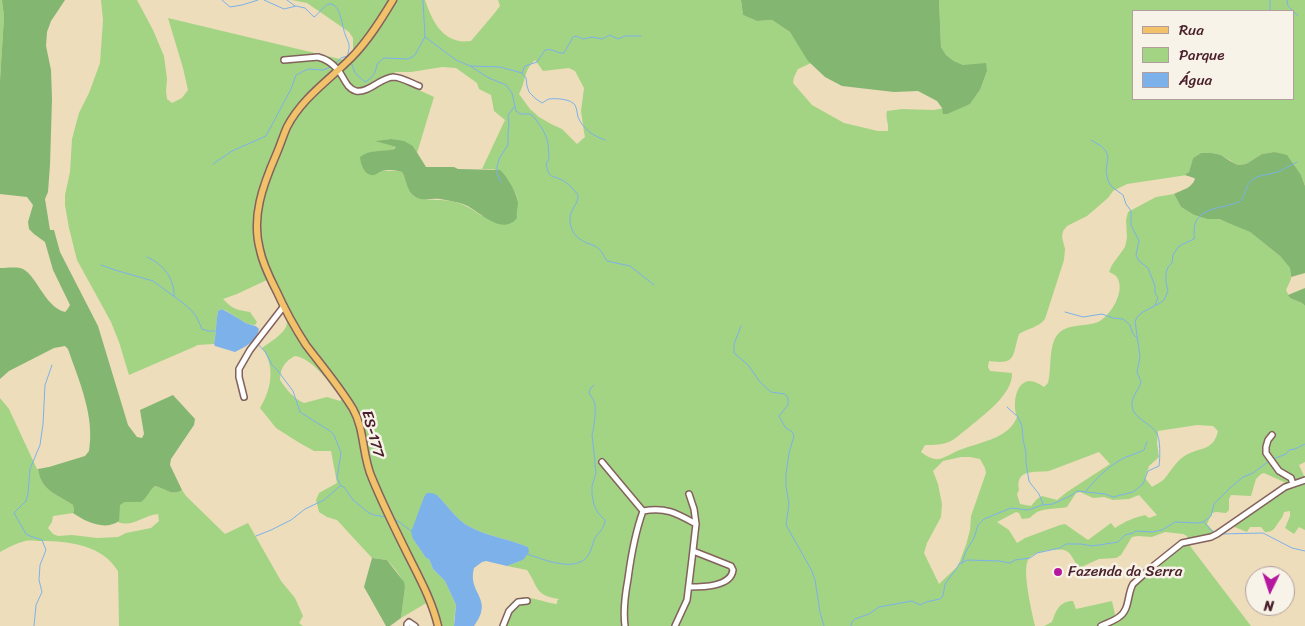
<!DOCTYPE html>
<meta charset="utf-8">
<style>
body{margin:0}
#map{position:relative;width:1305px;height:626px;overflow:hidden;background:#edddbb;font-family:Sriracha,sans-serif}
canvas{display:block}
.legend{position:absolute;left:1132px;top:10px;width:162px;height:90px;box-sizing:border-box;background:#f7f3e8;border:1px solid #b29e9c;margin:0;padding:6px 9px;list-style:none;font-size:15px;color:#4a1f2b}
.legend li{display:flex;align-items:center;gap:10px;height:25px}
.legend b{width:25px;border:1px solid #b29e9c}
.north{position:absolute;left:1245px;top:566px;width:50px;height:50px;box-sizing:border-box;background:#f7f3e8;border:1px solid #b29e9c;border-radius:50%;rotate:184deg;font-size:14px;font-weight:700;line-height:20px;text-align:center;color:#4a1f2b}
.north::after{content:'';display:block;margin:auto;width:18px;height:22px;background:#b5179e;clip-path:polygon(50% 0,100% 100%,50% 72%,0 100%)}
</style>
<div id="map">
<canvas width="1305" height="626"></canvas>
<ul class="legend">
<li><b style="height:6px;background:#f2c26a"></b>Rua</li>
<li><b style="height:14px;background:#a3d483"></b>Parque</li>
<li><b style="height:14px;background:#7cb1ea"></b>Água</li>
</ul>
<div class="north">N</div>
</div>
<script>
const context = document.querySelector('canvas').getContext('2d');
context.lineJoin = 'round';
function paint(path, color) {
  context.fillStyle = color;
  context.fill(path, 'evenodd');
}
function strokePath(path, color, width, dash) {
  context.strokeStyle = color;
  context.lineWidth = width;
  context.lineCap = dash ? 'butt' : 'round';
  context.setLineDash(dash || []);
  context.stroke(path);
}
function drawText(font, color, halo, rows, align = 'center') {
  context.font = font + ' Sriracha,sans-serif';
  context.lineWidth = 5;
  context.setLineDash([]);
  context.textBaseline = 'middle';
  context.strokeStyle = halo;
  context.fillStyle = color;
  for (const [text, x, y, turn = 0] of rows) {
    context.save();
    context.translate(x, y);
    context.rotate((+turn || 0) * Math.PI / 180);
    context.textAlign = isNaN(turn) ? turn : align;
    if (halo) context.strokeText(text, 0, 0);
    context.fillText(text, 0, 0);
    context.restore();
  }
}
const green = new Path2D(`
 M0,0H2L4,17L0,81Z
 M101,0H137L153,30L164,56L167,79L166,91L167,99L172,103L182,98L188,90L183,68L168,18L344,60L353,51V38L349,32L307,3L292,0H425C431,17 439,37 459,41C462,42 467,41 471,41L493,15L500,6L498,0H741L743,15L757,21L772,20L790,32L811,63L798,69L794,77L793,83L812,105L844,123L878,131H888C889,123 885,118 887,111L902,109L933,110L970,104L980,90L987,71L963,65L954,61L946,55L941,47L939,0H1305V186L1301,175L1274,152L1262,154L1246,164L1238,165L1221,155L1212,153H1201L1193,158L1189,172L1187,175L1127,184L1113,191L1108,198L1087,216L1067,226L1063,231L1062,237L1065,249L1064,260L1045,319C1038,328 1028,328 1019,334C1012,356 1017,365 989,361L988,367L990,371L1012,373C1013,395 982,416 967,429C962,432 957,438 951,441C943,445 934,445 925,445L921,452C926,456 933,460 939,459C945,458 952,453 957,451C978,442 1008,440 1017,417C1013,407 1014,383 1029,381C1034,381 1040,384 1044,387L1048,383C1052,369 1048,345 1058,334C1068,323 1086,327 1098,322C1111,316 1127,289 1116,276C1114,274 1111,273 1109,272L1112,265L1125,247L1127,238L1126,220L1128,212L1156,197L1174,194L1181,207L1194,215L1207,219H1218L1233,224L1250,232L1280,256L1290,268L1291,279L1286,290L1290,298L1302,303L1305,306V462L1299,465L1305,478L1287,486L1284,482L1264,473L1261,474L1256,479L1251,496L1231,495L1229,499V510L1226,513L1216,512L1212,513L1207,524L1218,537L1193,543L1190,546L1251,626H1044L1052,622C1056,611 1059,601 1073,601L1076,609L1112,601L1116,619L1123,616L1136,584L1163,559L1188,543L1187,536L1183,534L1165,532L1152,537L1138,536L1132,537L1121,555L1116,558L1099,559L1079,568C1075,563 1072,555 1068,552C1063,548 1051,550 1044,551C1039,552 1030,555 1028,560C1022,571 1032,613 1035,626H500C502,620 504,612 508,607C520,588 541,603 557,604V601L559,599C535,596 538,586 527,570L507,566L523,560L528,547C507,538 484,536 465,524C456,518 445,503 437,495L424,497L413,539L426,558L429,559L433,569L445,581L456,605L454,621V626H435L432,612L428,602L401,618L405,587C402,577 394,567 387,560L372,558L337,520L327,517L319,512L316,500L319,493L337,483L331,451H314L298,442L276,428L260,408C271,390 276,367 262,348C270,342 281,336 286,327C291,318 274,289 269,279L237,294L223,299C232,309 237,310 250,312L257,322L255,325C243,325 233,313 222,309L218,311L214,344L197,345L196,346L129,375L119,342L111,322L77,260L69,228L65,205V195L70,172L72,139L79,113L89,93L100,63L103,20ZM1134,11H1294V99H1134ZM535,60L543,71L569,68L575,71L584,88L581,111L584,132L585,137L577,144L562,129L551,124L539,117L530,109L519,94C526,82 523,71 535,60ZM442,67L456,68L477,83L479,89L491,95L494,111L505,120L482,169H494C503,178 518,189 518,203C518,205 516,208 516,211L482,216C472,209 463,203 450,201C441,199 422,201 415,197C408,191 406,180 402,172L398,171H382L373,152C381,151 390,152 396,147L377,141L391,139L413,146L417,153L434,97L393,78L395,72H411ZM295,356C314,359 330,384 342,399L340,401L327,397L304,403C294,399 286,389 280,380C280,368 285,361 295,356ZM1197,425L1213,426L1218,431C1213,453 1198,446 1183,457C1175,463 1171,471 1165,478C1162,482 1156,484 1152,487L1145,478L1149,466L1159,457L1157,443L1158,431ZM1099,452L1110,464L1067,492L1057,500L1042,496L1037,499L1031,506L1020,504L1017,494L1019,490C1015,468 1035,473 1049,471ZM961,457H970L980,459L985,468L986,473L971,516L970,530L966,545L958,566L939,584L924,553L927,543L941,517L942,504L938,484L933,471L943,461ZM1080,492L1093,498L1104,497L1113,500L1129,499L1139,495L1157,515L1149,518L1145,515C1133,518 1126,521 1115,528L1111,523L1088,540L1065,524L1060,525L1025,538L1017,543L1009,530L997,522L1016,512L1019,513L1022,519C1034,518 1029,517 1037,512C1046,508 1057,509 1067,507L1076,493Z
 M0,398L9,409L37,469H38C41,491 57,494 73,505L74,510L73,513L53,516L52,522L48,528L53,534L58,536L72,535L97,538L118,537L126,533L151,528L159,521L158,514C144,515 132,528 118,522L119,505L125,502H132L155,486C165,488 172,497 182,490L186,496L225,534L248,523L281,581L295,598L303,616L299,623L303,626H119L118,571C102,545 69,541 41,541C36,541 30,540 25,541C17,543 7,548 0,552Z
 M1305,482V530L1299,527L1294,534L1285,528L1290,516V511L1284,512C1283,517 1281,519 1278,523C1274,529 1273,532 1265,532L1261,527H1250L1247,532L1232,526L1288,488Z`);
const forest = new Path2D(`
 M2,0H65L51,21L47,32L46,46L51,70L52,99L50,165L48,192L45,199L50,230H54L60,252L98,326L128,425L137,437L142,438L144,434L140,410L173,395L195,419L194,425L171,459L170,465L182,490C172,497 165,488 155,486C149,490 148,497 141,502H125L120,505L119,521C105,531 86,522 73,513L74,510L73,505C57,494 41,491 38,469L49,467L85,456L89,451C95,416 79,381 68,349L65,346L54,348L9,371L0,379V268C6,268 14,267 20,268C36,272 44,307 65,312L67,310L70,305L53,270L45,242L34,234L29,229L28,222L33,205L27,197L0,194V81L4,17Z
 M741,0H939L941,47L946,55L954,61L963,65L986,63L987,71L980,90L970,104L947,114H943L942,108L937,101L918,91L894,92L842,86L825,77L808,61L790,32L772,20L757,21L743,15Z
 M391,139L404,141L413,146L426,167H454L458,169L500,170C506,175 517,193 518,202C518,208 516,210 517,218C515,220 514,222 511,223C496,231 477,209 463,204C456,202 448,200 440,199C432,198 421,202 414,196C407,191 406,179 402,172C396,170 388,169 382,171C378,172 378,174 374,175C364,176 361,164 360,157C370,149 383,152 394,149L396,147L375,141Z
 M1274,152L1287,155L1301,175L1305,186V273L1291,277L1290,268L1280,256L1250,232L1219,219H1207L1194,215L1181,207L1174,194C1182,190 1192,188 1195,179L1194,178L1185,175L1189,172L1193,158L1201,153H1212L1221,155L1230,161L1238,165L1246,164L1262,154Z
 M1305,288V306L1302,303L1290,298L1288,295Z
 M372,558L387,560L404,582L405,587L401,618L390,626H386L364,587Z`);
const water = new Path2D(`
 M222,309C230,313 237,318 244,322C251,326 255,324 259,329C257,341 245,347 235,352L215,346L214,344C216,333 216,322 218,311Z
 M427,493H432L437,495C445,503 456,518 465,524C484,536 507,538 528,547L529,552L523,560L507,566L486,561L482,562L474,568C467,594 495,598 474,626H454L456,605L445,581L433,569L429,559L426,558L413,539L411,532L424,497Z`);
const stream = new Path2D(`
 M222,0L230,7L242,5L258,0
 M264,0L284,9L296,6L305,8L314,17C319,14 324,5 329,4C341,3 342,27 345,34C346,38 349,42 349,45C350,50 347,52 348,57
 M287,0L295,6
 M1287,0L1288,6L1293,11
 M1270,11V0
 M1294,12L1298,16
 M425,37L456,60L470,66L489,78L506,85L512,93L516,111L520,114H530L534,117L543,130L547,139L548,144L549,159L546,164C550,180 550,174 562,180C568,183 574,190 578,195C579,204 569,210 570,220C570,231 577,239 587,243C591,245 595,245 598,248C602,251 604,257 607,261L630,266L654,285
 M351,62L355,73L365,82C373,78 376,72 377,64L384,58L408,59L414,56L416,53L425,37L423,0
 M334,65L341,58L347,56
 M470,66L500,67L522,73L526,78L527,86L529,92L536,99L542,103C544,102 546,100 549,99C556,98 571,99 575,105C577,109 577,113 578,117C583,129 593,136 605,140
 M522,73L525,66L537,62L545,50C553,48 557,54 564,53L573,37L576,36L583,39L592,37L602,39L610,35L618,39L625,36H641
 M1091,140L1101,146L1106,151L1108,157L1106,171L1108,181L1112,187L1123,195L1126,204L1131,211V225L1139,241L1136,255L1139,261L1148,268L1155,286V293L1158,298L1155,305
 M213,164L232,151L266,136L291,89L296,75L308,69L323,70L331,67
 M501,182L497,173V166L500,157L508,145V132L509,126L508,115L514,107
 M147,257C162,263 175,279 174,296
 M101,265L115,270L153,281L183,303L191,310L196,316L202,329L208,331H216
 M1065,312L1083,317L1102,314L1113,318L1123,319L1130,325L1133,334L1137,338
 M741,326L734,344V353L748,365L760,382L771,392L785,394L788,398V405L779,416L785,427L792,432L794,436L789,453L786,474V487L789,504L786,525L812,571L815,580L820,612L824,626
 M257,343L266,353L272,365L278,371L293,391L300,412L330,431L334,435L341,453L337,478L341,486L344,487L353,500L369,513L374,515L386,517
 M1007,407L1018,417L1022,426L1023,439L1026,453V463L1029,481L1031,484L1039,494L1043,504
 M1273,459L1286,454L1289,450L1295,449L1305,444
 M1086,491C1096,478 1111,464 1126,457C1132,455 1138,453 1144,450L1147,442
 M392,519C401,521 404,527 412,531
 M1204,522L1210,529L1215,533
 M1221,534L1263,533L1292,548L1305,551
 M256,536L271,530L291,520L305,509L324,500L340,486
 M527,554C543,559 572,572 586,558C591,553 592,546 594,540C597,533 605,529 605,520L598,513L594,505L592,494V486L596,473L592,434C594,430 596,410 595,404C594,400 591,397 589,393L590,389L594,385
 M962,564L965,553L974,538L978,525L984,519L1011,508L1028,510L1042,505L1053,504L1072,495L1077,491L1105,494L1113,497L1133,492L1143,484L1148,471L1159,466C1160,459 1161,438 1156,432C1149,422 1131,418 1132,403C1133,395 1139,389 1141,382L1137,372L1140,357L1135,321L1138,316L1143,312L1160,303L1164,300L1168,291L1166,282V273L1168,267L1172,263L1173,255L1179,246L1194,239C1195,235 1193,229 1195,224C1200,207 1226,208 1239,202C1246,196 1245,187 1251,181C1257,175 1267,175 1274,173C1282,171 1289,166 1297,162
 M34,626L36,605L42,592L39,580L40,565L46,550L42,540L30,536L26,534L14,513L26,501L28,494L30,469L40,445L43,424L45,385L52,365
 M851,626L852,622L855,619L869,614L879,607L912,601L920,605L926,602L940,599L943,596L945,584L957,568L959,564L967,560L999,561L1010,563L1015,560L1030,558L1037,553L1060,548L1066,544H1081L1092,546L1118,542L1125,535L1133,533L1136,531L1152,532L1162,530L1175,522L1198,523L1203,522L1211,516L1214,504L1231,487L1243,477L1253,473L1269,461`);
const minor = new Path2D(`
 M284,60L318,57C326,59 333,64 338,70C344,77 346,88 356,91C369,93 380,78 393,77C401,77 411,83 419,86
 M244,397L239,377V369L250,350L284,306
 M1272,435L1268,440L1266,447V453L1279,471L1291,478L1293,484
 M602,462L643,511C666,507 676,513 696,524
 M689,587C702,587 731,587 733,570L731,566L693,551
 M407,626V624L409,622L415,626
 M503,626L509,611L518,602L527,601
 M625,626C623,611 625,595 628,579C631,556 635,533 643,511
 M675,626L687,600L692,559L696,524L694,509L689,494
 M1101,626C1107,623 1114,621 1119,617C1130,610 1127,594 1133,584L1152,567L1182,543L1211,537L1217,534L1285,487L1305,480`);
const major = new Path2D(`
 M393,0C381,20 368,41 351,58C329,80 302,98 287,127C283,136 280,146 276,155C263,185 251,217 260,250C263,265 270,278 277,292C285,310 295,328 306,345C322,366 339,386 353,409C365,430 362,456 372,478C383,505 396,531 409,557C420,579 432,601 438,626`);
const markers = [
 [1058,572,5,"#b5179e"]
];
const streetNames = [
 ["ES-177",372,434,75]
];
const poiNames = [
 ["Fazenda da Serra",1068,572]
];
paint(green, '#a3d483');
paint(forest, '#82b671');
paint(water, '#7cb1ea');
strokePath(stream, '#7cb1ea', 1);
strokePath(minor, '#83625d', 8);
strokePath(major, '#83625d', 9);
strokePath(minor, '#fff', 5);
strokePath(major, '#f2c26a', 6);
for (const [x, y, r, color] of markers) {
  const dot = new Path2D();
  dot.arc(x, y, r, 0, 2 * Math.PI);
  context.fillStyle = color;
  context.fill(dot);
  strokePath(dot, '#f7f3e8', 2);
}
drawText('15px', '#4a1f2b', '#f7f3e8', streetNames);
drawText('15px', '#4a1f2b', '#f7f3e8', poiNames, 'left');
</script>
